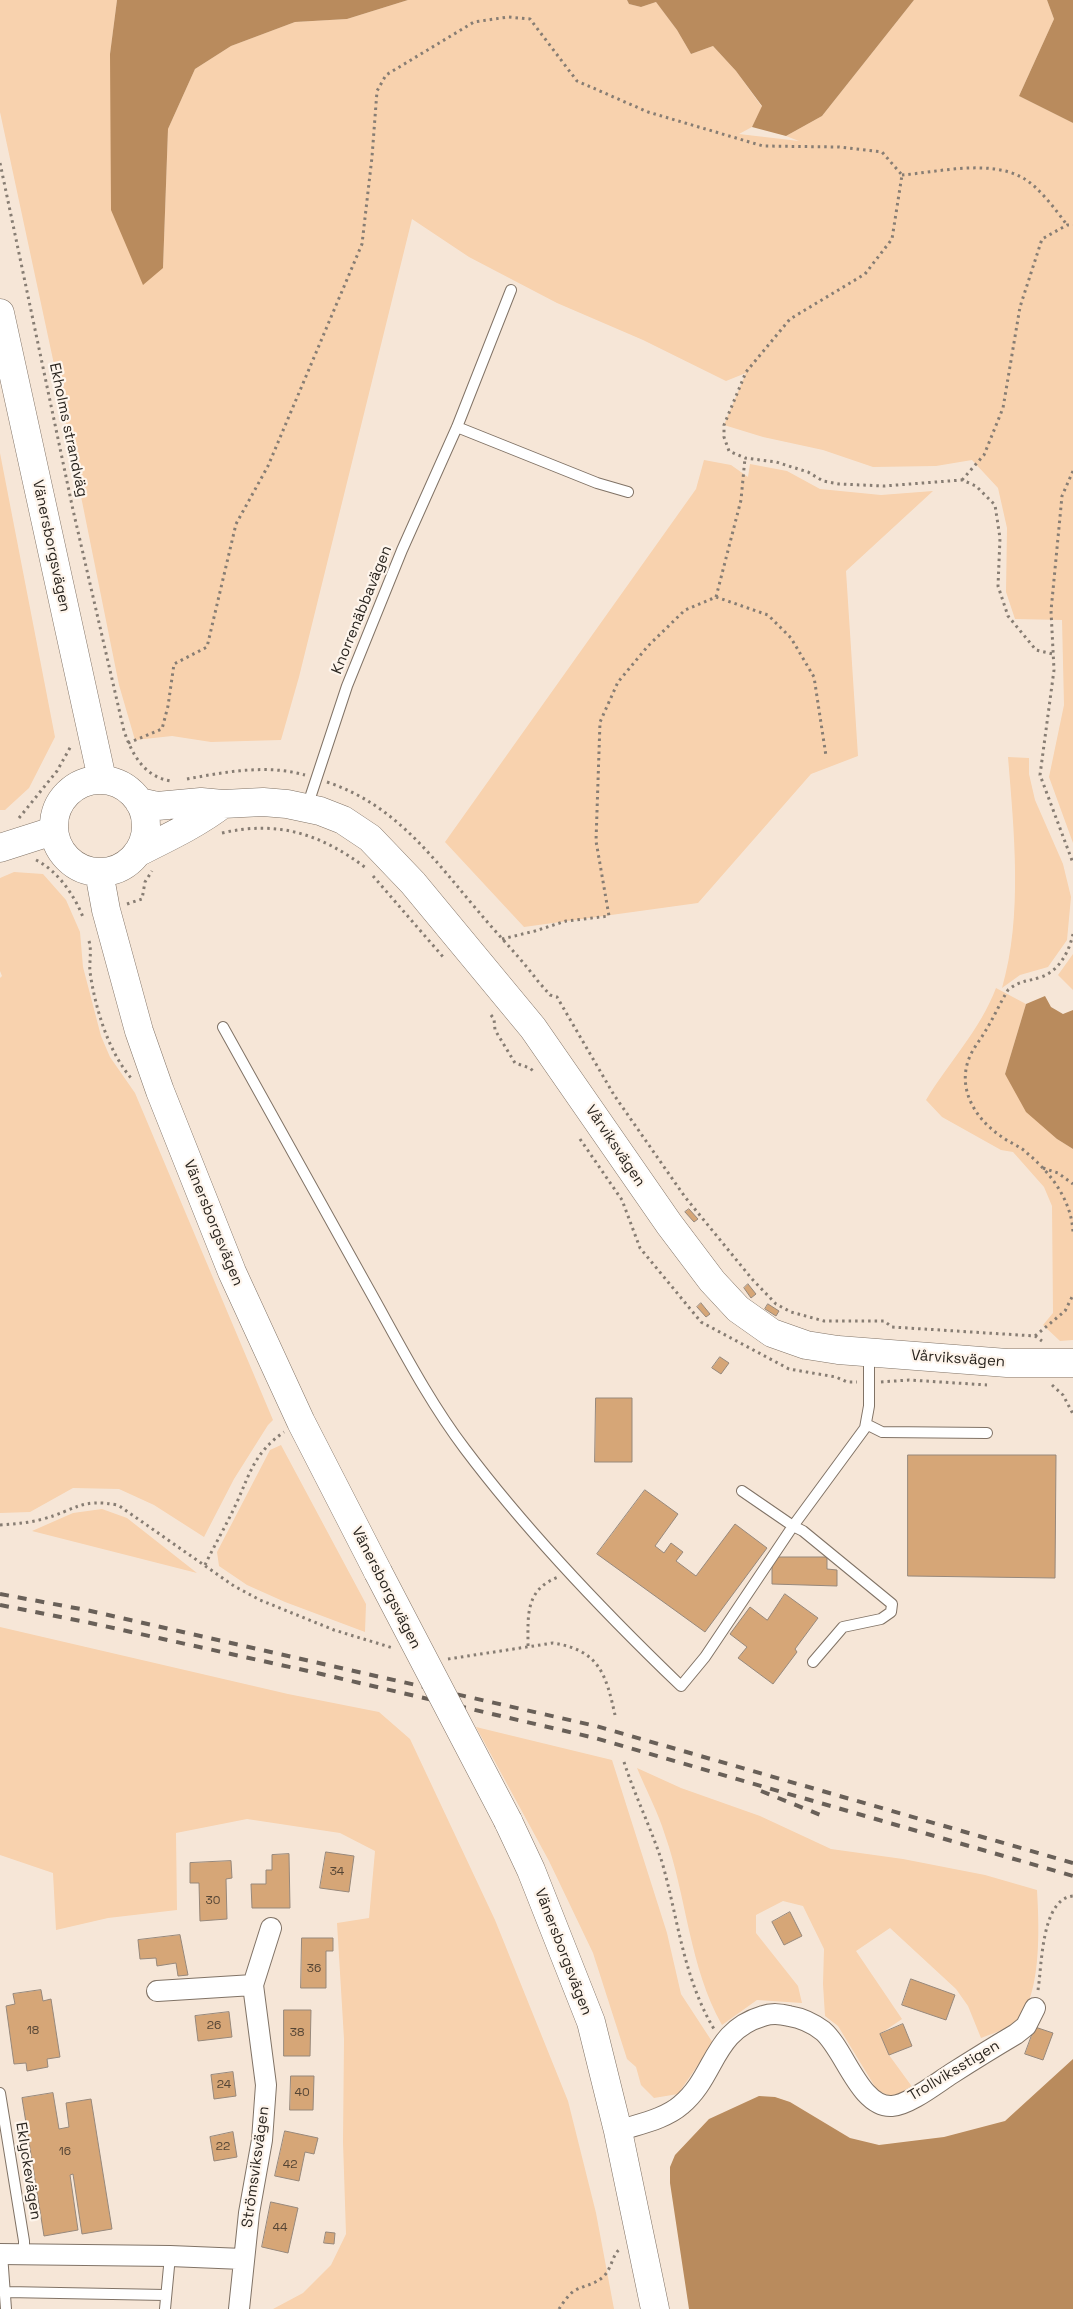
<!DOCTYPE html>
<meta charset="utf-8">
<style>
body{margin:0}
canvas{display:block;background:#f6e6d7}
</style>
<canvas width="1073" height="2309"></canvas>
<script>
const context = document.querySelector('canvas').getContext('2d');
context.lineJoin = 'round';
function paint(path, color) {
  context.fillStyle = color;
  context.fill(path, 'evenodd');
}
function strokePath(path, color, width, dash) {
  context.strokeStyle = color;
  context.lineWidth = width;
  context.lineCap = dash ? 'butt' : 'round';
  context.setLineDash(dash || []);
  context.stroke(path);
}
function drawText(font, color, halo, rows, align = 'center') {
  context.font = font + ' "Space Grotesk",sans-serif';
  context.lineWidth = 4.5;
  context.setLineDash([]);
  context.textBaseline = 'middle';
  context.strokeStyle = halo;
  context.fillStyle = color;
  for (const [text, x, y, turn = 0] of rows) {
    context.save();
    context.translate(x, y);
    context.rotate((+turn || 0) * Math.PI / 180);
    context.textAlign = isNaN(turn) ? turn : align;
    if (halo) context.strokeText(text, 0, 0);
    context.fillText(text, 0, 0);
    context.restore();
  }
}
const green = new Path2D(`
 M0,0H117L110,54L163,268L168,129L195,69L231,46L295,22L347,19L408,0H627L629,4L641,7L656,2L677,30L691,54L713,46L736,71L762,107L752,127L739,134L799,141L786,136L822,116L914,0H1047L1054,19L1019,96L1073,123V843L1049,777L1064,705L1062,620L1015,619L1006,592L1007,528L998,488L972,460L936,466L873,467L823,450L763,437L724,425L746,373L726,381L643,340L557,303L469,257L412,219L299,677L281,740L211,742L172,736L135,740L119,685L61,397L0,112Z
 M0,453L55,737L29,788L5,810H0Z
 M704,460L731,465L748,477L750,464L787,471L820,489L881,495L933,491L846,571L858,756L811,774L698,903L524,927L445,842L696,489Z
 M1008,757L1029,758V774L1035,800L1063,864L1071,897L1067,940L1048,967L1020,975L1002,988C1023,916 1014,831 1008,757Z
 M14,872L43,874L66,900L80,932L83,967L101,1036L110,1057L135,1093L273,1420L268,1425L234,1479L204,1537L154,1505L119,1489L73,1488L30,1512L0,1513V978L2,976L0,971V878Z
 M1073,954V990L1058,975Z
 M996,988L1026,1004L1005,1074L1057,1139L1073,1149V1340L1060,1341L1043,1325L1053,1313L1052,1206L1044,1187L1013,1152L1001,1150L942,1117L926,1100C949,1062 980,1030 996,988Z
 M281,1445L366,1604L365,1632L285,1602L247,1585L219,1566L217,1552L270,1450Z
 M102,1509L127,1518L197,1573L32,1531L73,1513Z
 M0,1627L288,1694L379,1712L410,1739L495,1920L568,2101L596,2213L614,2309H273L303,2293L331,2265L346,2234L343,2142L344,2039L337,1923L369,1918L375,1851L340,1833L247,1819L176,1833L177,1910L108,1918L56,1930L53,1873L0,1855Z
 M476,1727L612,1760L667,1933L681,1994L713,2043L678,2094L654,2098L641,2085L636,2067L627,2059L593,1953L549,1861Z
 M637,1768L681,1788L760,1816L831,1849L903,1859L985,1875L1037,1890C1039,1924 1043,2003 1013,2024C1004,2030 991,2034 981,2038L968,2006L956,1989L890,1928L856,1951L902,2019L880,2034L889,2055L913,2088L894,2098L877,2090L838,2026L825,2016L823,1984L824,1949L803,1906L783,1901L756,1915V1933L798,1986L802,2003L757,2000L722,2025C689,1966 687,1898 665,1835C658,1812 646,1790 637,1768Z`);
const water = new Path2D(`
 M117,0H408L347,19L295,22L231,46L195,69L168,129L163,268L143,285L111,210L110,54Z
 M627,0H914L822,116L786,136L752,127L762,106L736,71L713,46L691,54L677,30L656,2L641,7L629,4Z
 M1047,0H1073V123L1019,96L1054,19Z
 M1045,996L1051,1007L1063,1014L1073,1010V1149L1057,1139L1026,1112L1005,1074L1026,1004Z
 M1073,2059V2309H689L670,2183V2167L675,2155L709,2119L759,2096L775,2097L790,2102L850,2138L879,2145L944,2137L1005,2121Z`);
const building = new Path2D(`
 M689,1209L698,1219L694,1222L685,1212Z
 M748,1284L756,1294L751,1298L744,1288Z
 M701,1303L710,1314L706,1317L697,1307Z
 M768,1304L779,1311L776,1316L765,1309Z
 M720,1357L729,1363L721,1374L712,1368Z
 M596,1398H632V1462H595Z
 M908,1455H1056L1055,1578L908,1576Z
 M645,1490L678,1514L655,1546L664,1553L671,1543L683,1552L676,1561L696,1576L735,1524L767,1548L705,1632L597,1554Z
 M778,1557H827V1569L837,1570V1586L772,1584V1564Z
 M785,1594L818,1618L795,1649L797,1652L773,1684L738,1658L747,1647L730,1634L750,1607L767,1620Z
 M326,1852L354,1856L349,1892L320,1888Z
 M289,1854L290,1908H252L251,1884H266V1870H272V1855Z
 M231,1861L232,1878L226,1879L227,1919L200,1921L199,1883H190V1863Z
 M790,1912L802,1936L784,1945L772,1922Z
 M180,1935L188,1975L178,1976L176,1963L157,1966L156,1958L140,1959L138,1940Z
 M302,1938H333V1951H326V1988H301Z
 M911,1979L955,1995L946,2020L902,2005Z
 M41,1990L43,2001L51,1999L60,2057L47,2059L48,2067L27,2071L26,2063L14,2064L6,2006L15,2004L13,1994Z
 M284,2010H311L310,2056H284Z
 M229,2012L232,2037L198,2041L195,2016Z
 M903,2024L912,2046L889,2055L880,2034Z
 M1035,2027L1053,2033L1043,2060L1025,2054Z
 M233,2072L236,2096L214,2099L211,2075Z
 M291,2076H314L313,2110H290Z
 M53,2093L59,2129L69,2127L66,2103L91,2099L112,2229L82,2234L73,2174L70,2175L78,2230L44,2236L22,2098Z
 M285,2131L318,2138L314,2154L305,2152L299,2181L275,2176Z
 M233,2132L237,2157L214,2161L210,2137Z
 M271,2202L298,2208L288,2253L262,2247Z
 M326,2232L335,2233L334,2244L324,2243Z`);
const path = new Path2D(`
 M0,163L73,510L124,731C132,754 144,777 171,781
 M902,175C938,172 990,159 1023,178C1039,187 1056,210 1067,225
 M1073,471L1062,496L1051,611L1054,670L1040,775L1073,863
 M962,480L984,455L1003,408L1020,307L1042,239L1067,225H1073
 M716,597L741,500L745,458
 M128,743L162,729L168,706L174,664L207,647L236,524L268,466L362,244L372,157L377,91L386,75L474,22L508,17L530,19L577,81L648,112L763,146L839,147L882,152L902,175L892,239L865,274L790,319L746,372L724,425V437L729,451L745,458L776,462L808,472L823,481L839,484L884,486L962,480L976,486L995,505L1000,538L998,586L1008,616L1036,650L1053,654
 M187,779C225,772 266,764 305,775
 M327,782C396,805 433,858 478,911C497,934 519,956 537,980L550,995L557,997L614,1095L685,1197L752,1279L776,1304L791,1312L824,1321H884L892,1327L1035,1336L1042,1341
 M19,818L57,771L71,746
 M222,833C278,820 321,834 366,868
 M36,860C58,871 74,895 83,917
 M373,876L444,958
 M127,904L142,899L145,882L152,871
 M1073,934C1069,952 1059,971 1041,977C1027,982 1020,980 1008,990C1000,1003 994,1017 986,1030C981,1039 974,1047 970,1056C956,1088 975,1119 1002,1137C1010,1143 1020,1146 1027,1153C1051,1173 1072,1201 1073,1233
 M502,939L535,931L566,921L609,916L596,841L600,722L618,682L648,646L685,610L716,597L768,615L791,638L814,677L826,756
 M89,941C92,951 89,962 90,972C95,1007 108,1051 131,1078
 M491,1015L494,1019L495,1030L515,1063L530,1068L534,1072
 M580,1139L622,1200L640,1248L701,1322L789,1369L836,1377L847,1382H857
 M1043,1168L1058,1173L1073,1184
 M1035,1336L1065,1311L1073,1295
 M881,1382L909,1380L987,1385
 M1052,1385L1063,1395L1073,1414
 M0,1525C15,1524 28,1523 43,1519C76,1510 80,1498 118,1505L234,1586L260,1600L334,1630L393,1648
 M205,1565C215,1544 227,1524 237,1502C250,1473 255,1452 284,1432
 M528,1646C528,1615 525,1590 558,1577
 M448,1659L553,1643C599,1650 606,1674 615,1715
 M624,1762C635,1796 651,1828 662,1862C678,1918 683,1977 714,2029
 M1038,1990C1042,1966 1041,1899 1073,1896
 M559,2309C563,2303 568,2295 574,2291C584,2285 594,2285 603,2277C612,2269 612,2254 621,2248`);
const lane = new Path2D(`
 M457,427L597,483L628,492
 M307,807L347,686L402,550L457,427L511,290
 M223,1027C271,1113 319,1200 367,1286C398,1341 427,1399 465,1449C529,1534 605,1613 681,1686L705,1657L793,1526L742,1491
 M866,1424L882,1432L987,1433
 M813,1662L843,1627L881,1619L891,1612L892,1604L803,1531L793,1526L865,1428L869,1406V1354
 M0,2093L24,2241V2253
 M2,2254L6,2309
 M7,2292L165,2295
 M165,2309L170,2256`);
const street = new Path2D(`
 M157,1991L253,1985
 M618,2131C639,2124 665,2119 681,2105C716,2076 712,2031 763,2016C771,2013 782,2014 789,2016C801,2018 814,2024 823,2031C845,2050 860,2108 892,2106C909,2105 937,2083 951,2074C973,2060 994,2047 1016,2034L1026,2026L1035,2008
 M0,2254L170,2256L243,2259
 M239,2309L249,2213L262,2140L266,2085L253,1985L271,1928`);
const secondary = new Path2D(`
 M0,313L102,779
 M54 826a46 46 0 1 1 92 0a46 46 0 1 1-92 0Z
 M139,802L157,806L201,802L223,804L263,802L287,804L320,811L343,820L370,838L413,883L533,1028L669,1224L712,1281L738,1309L772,1333L806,1345L838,1350L1007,1363H1073
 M0,848L53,831
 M137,853C165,839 199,823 223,804
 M99,872L106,910L139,1031L160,1091L232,1272L301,1422L378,1572
 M508,1821L531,1870L591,2022L618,2131L655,2309`);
const rail = new Path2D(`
 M0,1594L86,1610L596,1726L1073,1863
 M0,1605L86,1622L317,1673L595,1738L1073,1876
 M761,1791L823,1816`);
const secondaryBridge = new Path2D(`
 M378,1572L508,1821`);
const numberNames = [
 ["34",337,1872],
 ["30",213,1901],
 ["36",314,1969],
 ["26",214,2026],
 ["18",33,2031],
 ["38",297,2033],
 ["24",224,2085],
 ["40",302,2093],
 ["22",223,2147],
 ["16",65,2152],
 ["42",290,2165],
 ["44",280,2228]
];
const streetNames = [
 ["Ekholms strandväg",68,430,78],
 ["Vänersborgsvägen",51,546,78],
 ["Knorrenäbbavägen",362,610,-68],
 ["Vårviksvägen",615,1146,56],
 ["Vänersborgsvägen",213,1223,68],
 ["Vårviksvägen",958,1359,4],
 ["Vänersborgsvägen",386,1588,63],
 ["Vänersborgsvägen",563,1952,69],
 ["Trollviksstigen",954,2071,-31],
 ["Strömsviksvägen",256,2167,-82],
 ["Eklyckevägen",28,2171,81]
];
paint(green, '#f8d2ae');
paint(water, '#b98b5d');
paint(building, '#d6a677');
strokePath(building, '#97887b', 1);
strokePath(lane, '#817366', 12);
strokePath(street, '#817366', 22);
strokePath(secondary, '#817366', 29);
strokePath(path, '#877d73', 3, [2.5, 4]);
strokePath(lane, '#fff', 10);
strokePath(street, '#fff', 20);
strokePath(secondary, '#fff', 28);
strokePath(rail, '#696058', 4, [9, 9]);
strokePath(secondaryBridge, '#817366', 29, []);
strokePath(secondaryBridge, '#fff', 28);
drawText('12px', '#554535', null, numberNames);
drawText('15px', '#2a251f', '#fef5ec', streetNames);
</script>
